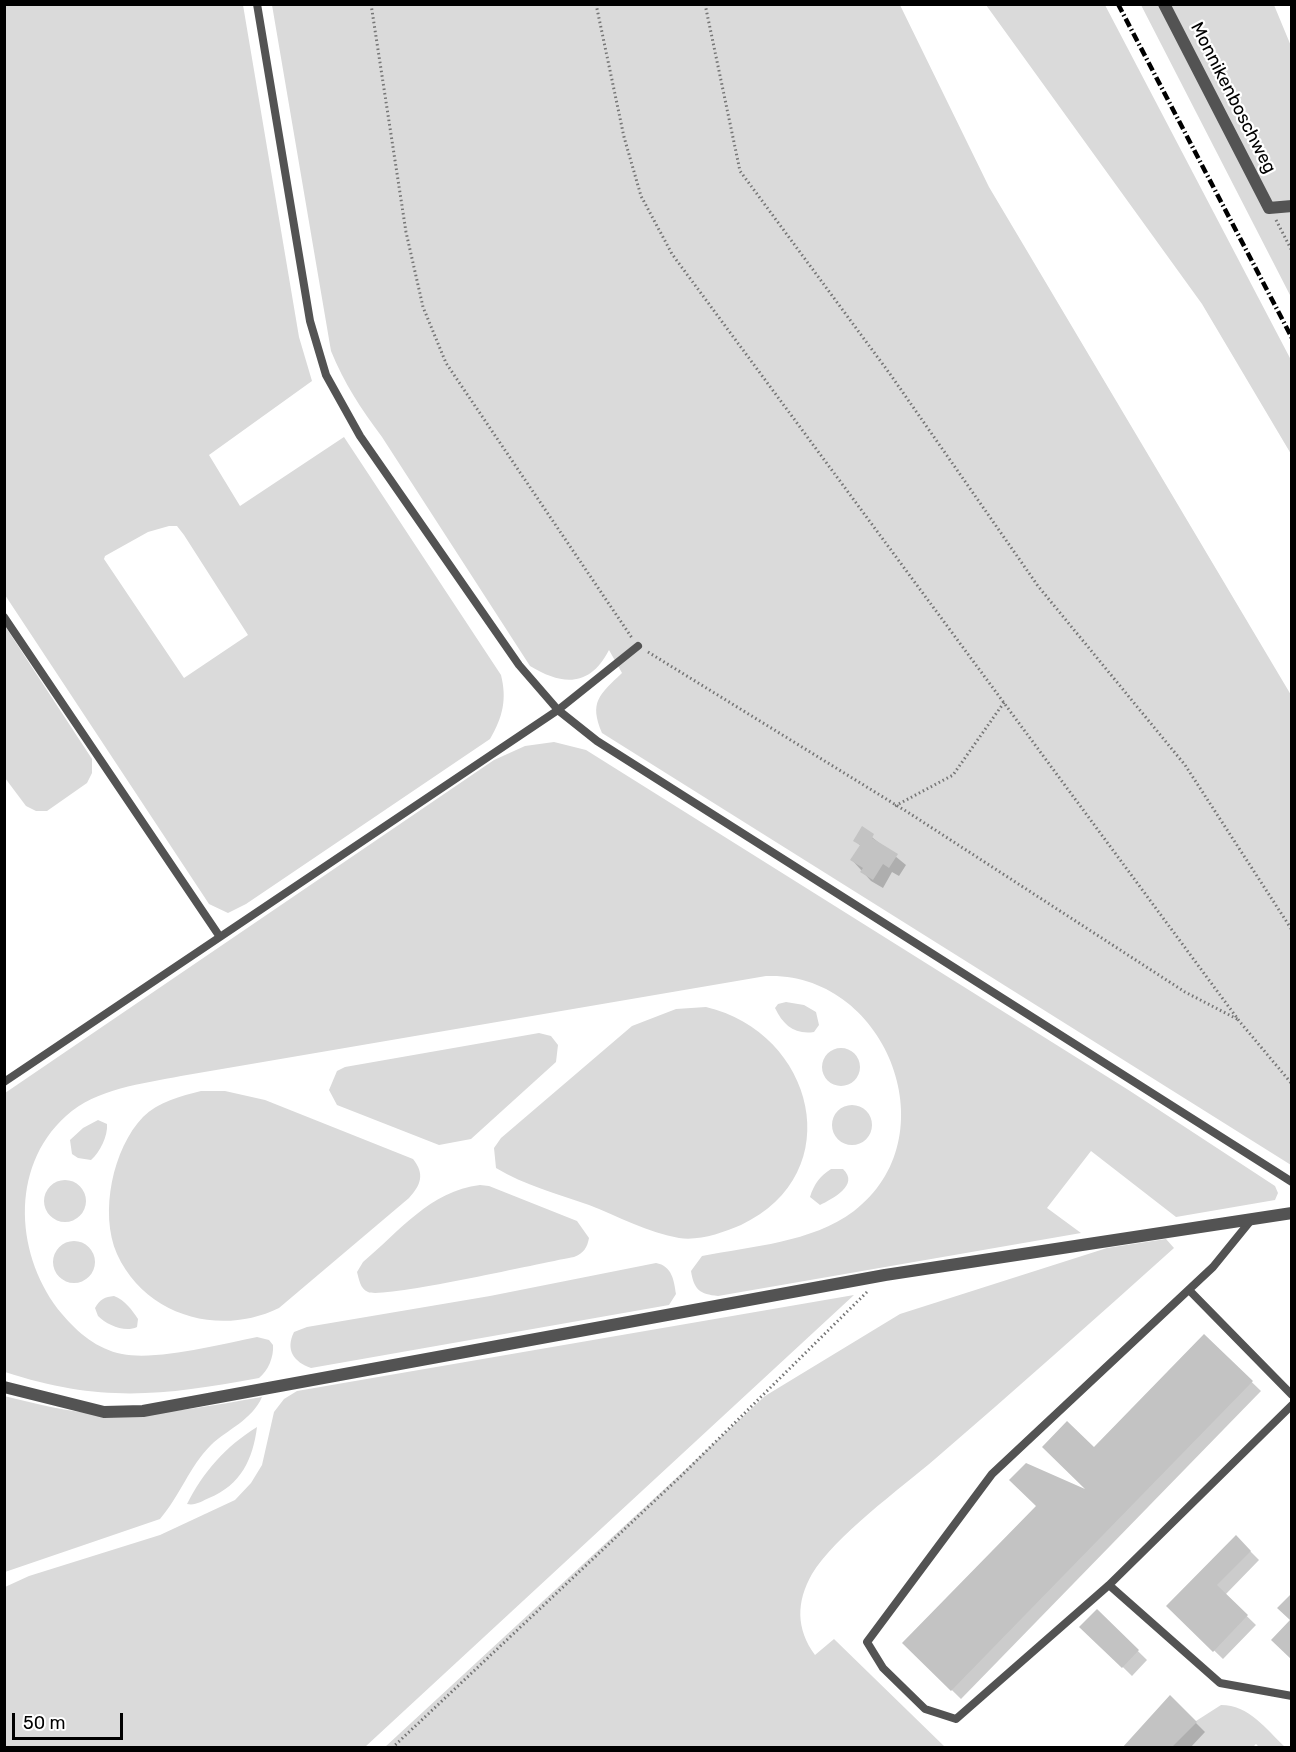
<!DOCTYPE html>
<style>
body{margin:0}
#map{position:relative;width:1296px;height:1752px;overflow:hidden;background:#fff;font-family:Rubik,sans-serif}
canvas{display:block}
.frame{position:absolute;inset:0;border:6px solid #000;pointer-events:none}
.scale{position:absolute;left:12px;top:1713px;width:111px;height:27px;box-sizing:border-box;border:3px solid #000;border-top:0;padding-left:8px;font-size:18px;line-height:21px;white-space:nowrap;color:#000;-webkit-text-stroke:4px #fff;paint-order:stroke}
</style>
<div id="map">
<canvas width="1296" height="1752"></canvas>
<div class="frame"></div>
<div class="scale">50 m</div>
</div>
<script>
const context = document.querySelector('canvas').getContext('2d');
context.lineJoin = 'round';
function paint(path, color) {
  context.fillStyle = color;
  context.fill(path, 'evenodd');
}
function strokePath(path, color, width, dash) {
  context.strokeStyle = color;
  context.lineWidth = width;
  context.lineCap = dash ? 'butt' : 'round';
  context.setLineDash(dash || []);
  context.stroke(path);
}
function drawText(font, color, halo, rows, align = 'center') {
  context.font = font + ' Rubik,sans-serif';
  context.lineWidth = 4.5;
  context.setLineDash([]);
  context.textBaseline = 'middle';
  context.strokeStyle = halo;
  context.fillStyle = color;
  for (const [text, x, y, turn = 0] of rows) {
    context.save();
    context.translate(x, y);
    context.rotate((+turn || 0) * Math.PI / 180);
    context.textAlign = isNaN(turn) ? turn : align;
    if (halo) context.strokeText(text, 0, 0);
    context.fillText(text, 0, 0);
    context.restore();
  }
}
const green = new Path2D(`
 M4,5H243L299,337L312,381L209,455L240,506L344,437L501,675C507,699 503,717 490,739L246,904L228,913L209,904L5,595ZM169,526H177L184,535L248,635L184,678L104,559L105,556L148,532Z
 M272,5H900L989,187L1291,695V1165L602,733C589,702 599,695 622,673L609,650C590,687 563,686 530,666L382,437C361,409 344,383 331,351Z
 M986,5H1105L1291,360V454L1202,304Z
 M1141,5H1274L1291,46V297Z
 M5,626L92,759V773L87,783L47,811H36L26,806L5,778Z
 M554,742L586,750L1130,1091L1275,1186L1278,1193L1275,1200L1176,1217L1091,1151L1047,1208L1081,1233L718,1296C700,1294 694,1290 691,1271L702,1256C752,1246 811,1243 854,1211C952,1137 886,971 766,976L181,1076C142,1084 97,1088 66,1116C8,1168 16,1259 62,1314C78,1333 97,1349 122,1354C157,1361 221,1344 257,1337L269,1340L273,1345C274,1357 268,1371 259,1378C162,1396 100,1403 5,1372V1093L494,760L525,746Z
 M786,1002L804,1005L816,1012L819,1025L814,1032C795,1035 783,1025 775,1008L778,1004Z
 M706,1007C814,1032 851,1173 741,1225C722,1233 699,1241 679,1238C649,1233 617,1216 589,1205C558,1194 524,1185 496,1168L494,1148L501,1138L632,1026L676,1009Z
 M539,1033L551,1036L558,1045L556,1062L471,1139L439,1145L337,1105L329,1090L337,1071L345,1067Z
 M822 1067a19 19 0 1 1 38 0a19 19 0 1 1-38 0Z
 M201,1091H225L265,1100L413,1159C425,1174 421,1185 409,1198L279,1308C220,1337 145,1316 117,1254C99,1213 113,1148 143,1117C158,1102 181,1096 201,1091Z
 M832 1125a20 20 0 1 1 40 0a20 20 0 1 1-40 0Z
 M98,1120L107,1124C108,1136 100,1152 91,1160L78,1158L72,1154L70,1140L83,1128Z
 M831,1169H843C860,1185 832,1199 820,1205L810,1197C814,1184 820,1176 831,1169Z
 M44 1201a21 21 0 1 1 42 0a21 21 0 1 1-42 0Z
 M480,1185L489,1186L577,1221L589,1238C587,1248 584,1253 574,1257C545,1262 384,1299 368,1292C360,1289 359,1279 357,1272L363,1262C400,1231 430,1191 480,1185Z
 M1166,1239L1174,1248C1095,1319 1015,1390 935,1459C901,1488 834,1537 812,1574C796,1602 796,1629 815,1655L834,1639L945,1747H385L765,1396L900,1314L1107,1248Z
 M53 1262a21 21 0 1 1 42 0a21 21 0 1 1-42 0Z
 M656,1263C672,1266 674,1280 676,1294L669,1305L311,1368C294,1362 285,1350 294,1332L307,1327L490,1296Z
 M854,1295L365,1747H5V1587L29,1576L160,1535L235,1500L251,1483L262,1465L274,1412L284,1399L297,1391Z
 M114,1296C125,1300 132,1310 138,1319L137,1327C125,1333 107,1325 98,1316L95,1308C100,1299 105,1297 114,1296Z
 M4,1396C37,1404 72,1413 105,1414C158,1416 210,1406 262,1397C252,1420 228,1429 211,1445C189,1467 180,1496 160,1519L5,1572Z
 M257,1427C253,1459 241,1485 209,1498C202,1501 195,1506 187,1504C204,1471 225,1447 257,1427Z
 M1221,1705C1249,1705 1266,1729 1285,1747H1259L1256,1744L1252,1748H1169L1196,1721Z`);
const shadow = new Path2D(`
 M862,829L906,865L899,876L892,872L883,888L871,881L852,860L861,846L855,841Z
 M1204,1336L1261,1391L961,1699L904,1643L1090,1493L1094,1449Z
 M1236,1537L1259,1560L1225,1595L1256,1625L1223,1659L1168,1606Z
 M1097,1611L1147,1660L1132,1676L1082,1627Z
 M1170,1697L1205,1732L1190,1748H1123Z`);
const building = new Path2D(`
 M862,826L874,834L872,838L898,854L889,868L883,864L873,880L860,872L863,868L850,860L860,845L853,841Z
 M1204,1334L1253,1381L951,1691L902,1643L1036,1506L1009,1480L1026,1463L1085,1489L1042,1447L1067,1421L1094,1447Z
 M1236,1535L1251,1551L1217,1585L1248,1615L1213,1652L1166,1606Z
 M1292,1593V1660L1271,1640L1290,1620L1277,1608Z
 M1097,1609L1139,1650L1122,1668L1079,1627Z
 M1170,1695L1197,1722L1171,1748H1122Z`);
const path = new Path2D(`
 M371,4L406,232L423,307L446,363L632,638
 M596,4L624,137L641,196L672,254L1240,1022L1292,1084
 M705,4L740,171L890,374L1038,586L1185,765L1292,930
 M1276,220L1292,251
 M648,652L909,813L1185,992L1239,1020
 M895,806L953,775L1005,701
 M392,1748L681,1476L867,1292`);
const lane = new Path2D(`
 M257,4L310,321L326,375L360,436L519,665L558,710L597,741L1292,1182
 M4,617L220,937
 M4,1082L558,710L638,646
 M1252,1219L1213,1267L992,1474L867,1642L883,1668L925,1709L956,1719L1109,1585L1292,1405
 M1189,1290L1292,1395
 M1109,1585L1220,1683L1292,1696`);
const street = new Path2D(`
 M1164,4L1269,208L1292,206
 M4,1387L104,1412L143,1411L885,1275L1292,1213`);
const rail = new Path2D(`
 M1118,4L1292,338`);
const streetNames = [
 ["Monnikenboschweg",1233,98,63]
];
paint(green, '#dadada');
paint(shadow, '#0003');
paint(building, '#c3c3c3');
strokePath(path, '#757575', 3, [1.5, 3]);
strokePath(lane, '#535353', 8);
strokePath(street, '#535353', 12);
strokePath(rail, '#000', 4.5, [9, 3, 1.5, 3]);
drawText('18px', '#000', '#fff', streetNames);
</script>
